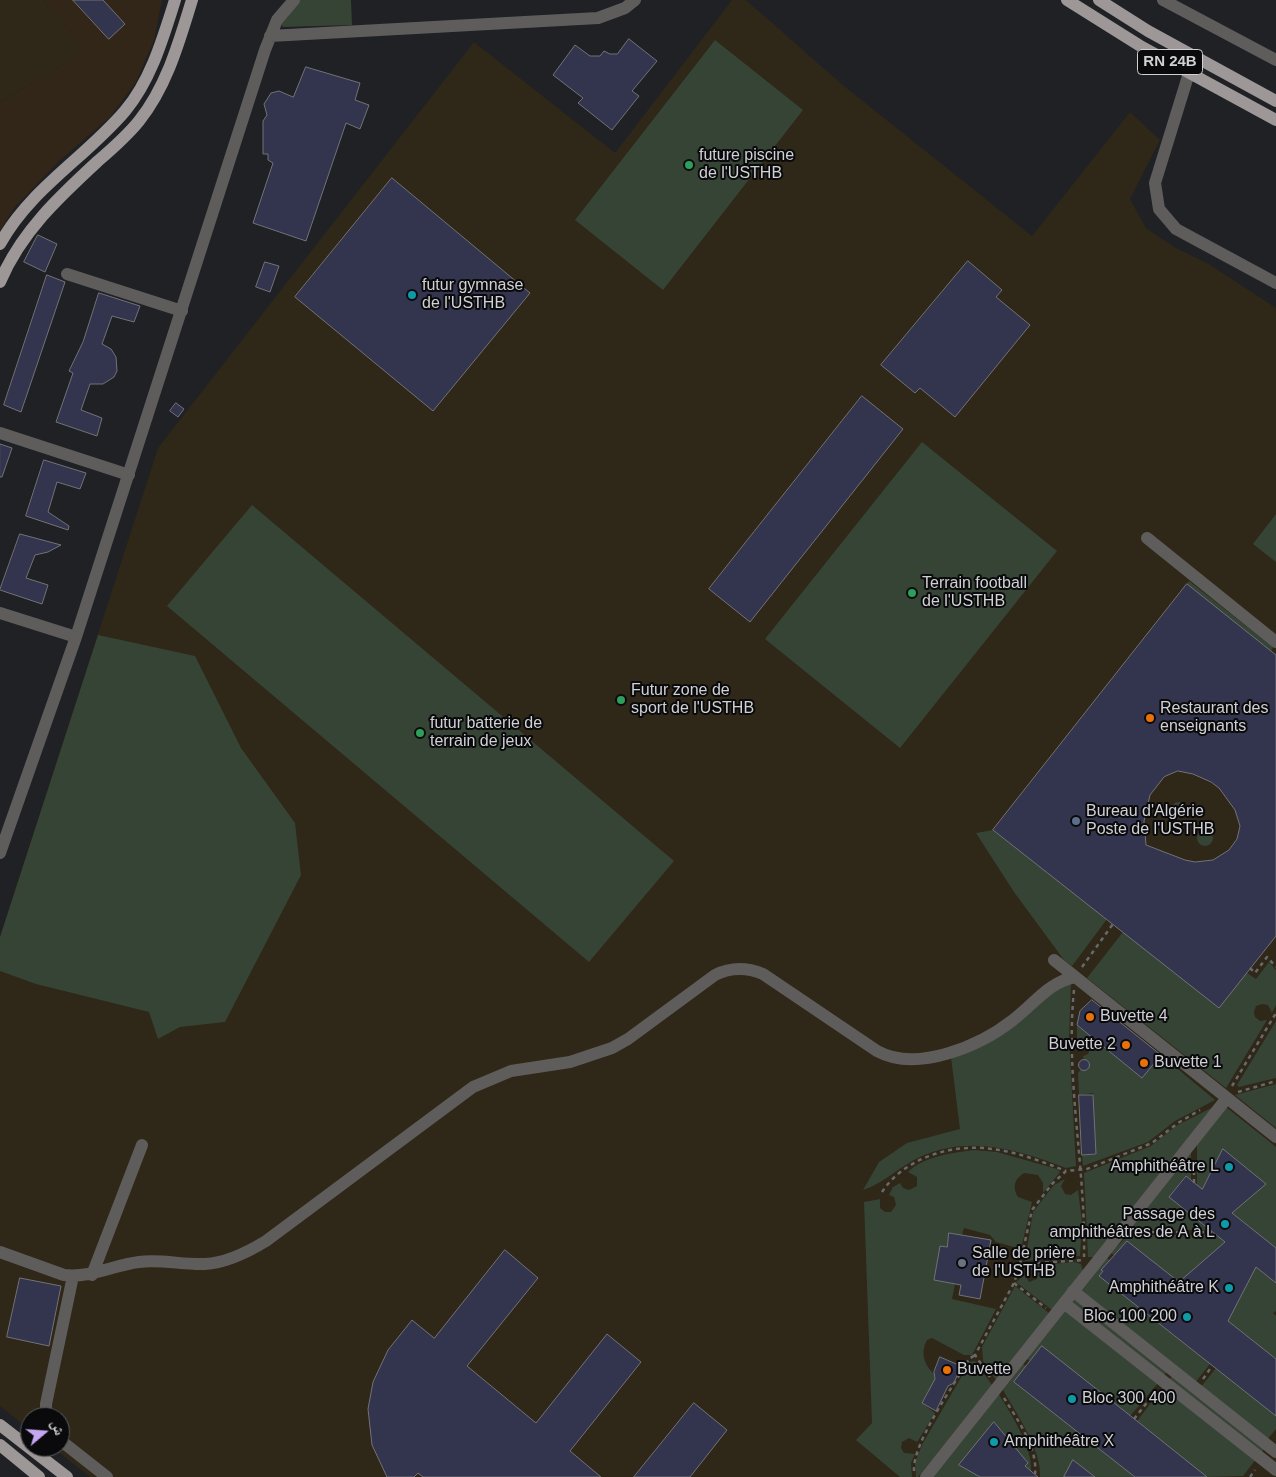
<!DOCTYPE html>
<meta charset="utf-8">
<style>
body{margin:0}
#map{position:relative;width:1276px;height:1477px;overflow:hidden;background:#202125;font-family:Arial,"Noto Naskh Arabic",sans-serif}
canvas{display:block}
.north{position:absolute;left:20px;top:1407px;width:50px;height:50px;box-sizing:border-box;background:#0a0a0c;border:1px solid #595a5c;border-radius:50%;rotate:72deg;font-size:14px;font-weight:700;line-height:20px;text-align:center;color:#d0d1d4}
.north::after{content:'';display:block;margin:auto;width:18px;height:22px;background:#c4a7f1;clip-path:polygon(50% 0,100% 100%,50% 72%,0 100%)}
</style>
<div id="map">
<canvas width="1276" height="1477"></canvas>
<div class="north">ش</div>
</div>
<script>
const context = document.querySelector('canvas').getContext('2d');
context.lineJoin = 'round';
function paint(path, color) {
  context.fillStyle = color;
  context.fill(path, 'evenodd');
}
function strokePath(path, color, width, dash) {
  context.strokeStyle = color;
  context.lineWidth = width;
  context.lineCap = dash ? 'butt' : 'round';
  context.setLineDash(dash || []);
  context.stroke(path);
}
function drawText(font, color, halo, rows, align = 'center') {
  context.font = font + ' Arial,sans-serif';
  context.lineWidth = 4;
  context.setLineDash([]);
  context.textBaseline = 'middle';
  context.strokeStyle = halo;
  context.fillStyle = color;
  for (const [text, x, y, turn = 0] of rows) {
    context.save();
    context.translate(x, y);
    context.rotate((+turn || 0) * Math.PI / 180);
    context.textAlign = isNaN(turn) ? turn : align;
    if (halo) context.strokeText(text, 0, 0);
    context.fillText(text, 0, 0);
    context.restore();
  }
}
const industrial = new Path2D(`
 M43,0H162L154,40L136,82L110,117L59,161L14,208L0,231V102L86,50Z`);
const education = new Path2D(`
 M0,0H43L87,50L0,102Z
 M732,0H746L844,86L1032,236L1130,112L1160,140L1130,199L1146,228L1174,247L1209,264L1276,308V1477H90L52,1447H60V1417H30V1430L0,1406V937L158,448L474,42L615,153Z`);
const green = new Path2D(`
 M298,0H351L352,25L283,27L281,24Z
 M715,40L803,110L663,290L575,220Z
 M922,442L1057,551L900,748L765,639Z
 M252,505L674,861L589,962L167,606Z
 M1276,514V562L1253,544Z
 M1189,581L1273,647L1271,651L1187,584Z
 M98,635L195,656L241,748L295,823L301,875L225,1022L180,1027L158,1039L149,1012L36,984L0,971V937Z
 M1171 810a8 8 0 1 1 16 0a8 8 0 1 1-16 0Z
 M993,830L1107,919L1072,966L1064,960L1014,892L976,833Z
 M1197 838a8 8 0 1 1 16 0a8 8 0 1 1-16 0Z
 M1123,932L1247,973L1256,979L1269,962L1276,970V1005L1272,1013L1268,1005L1262,1004L1256,1006L1254,1012L1255,1017L1260,1021L1267,1020L1226,1088L1087,978Z
 M1071,984L1069,1038L1076,1166L1066,1168C1019,1150 971,1135 922,1156C901,1165 885,1183 863,1190L879,1162L907,1143L960,1129L951,1057L1066,985Z
 M1276,1021V1078L1239,1087L1237,1085Z
 M1077,1025L1141,1077L1156,1061L1163,1066L1167,1060L1215,1100L1175,1121L1148,1142L1083,1166L1082,1155H1096L1093,1093L1079,1095L1078,1073L1081,1069L1085,1070L1089,1067V1062L1084,1059L1083,1056L1088,1054L1090,1048L1084,1043L1077,1046Z
 M1276,1084V1128L1235,1095Z
 M1213,1107L1094,1257H1088L1084,1173L1151,1146L1176,1126Z
 M1226,1107L1276,1147V1248L1232,1213L1266,1184L1223,1149L1202,1189L1197,1185V1145Z
 M974,1150L997,1152L1057,1169L1060,1172L1043,1193V1183L1038,1175L1024,1173C1014,1179 1012,1188 1018,1197L1032,1202L1021,1249L996,1242L990,1235L964,1228L962,1235L949,1233L947,1247L940,1246L934,1280L955,1284L952,1299L996,1309L972,1355H964L932,1338L927,1340C917,1359 930,1374 947,1382L940,1397L928,1391L922,1403L935,1413L919,1439L917,1442L909,1438L902,1442L901,1448L904,1453L915,1454L911,1463L912,1477H900L856,1440L872,1423L864,1202L880,1199V1208L885,1212H891L896,1205L894,1197L889,1195L893,1187L900,1183L903,1188L909,1190L917,1186V1177L908,1172C924,1156 952,1153 974,1150Z
 M1191,1152V1180L1185,1176L1169,1197L1210,1230H1140L1133,1226Z
 M1065,1179L1061,1186L1065,1194L1071,1195L1078,1190L1082,1222L1080,1256L1025,1261L1033,1212L1054,1185Z
 M1128,1235H1216L1276,1283V1311L1273,1313L1276,1316V1359L1127,1241L1115,1256L1111,1253Z
 M1107,1258L1111,1261L1099,1276L1210,1364L1194,1384L1080,1293Z
 M1075,1262L1081,1264L1083,1271L1052,1310L1016,1282L1025,1275L1029,1282L1037,1279L1036,1271L1028,1269L1027,1266Z
 M1015,1286L1049,1313L996,1380L983,1361L982,1347Z
 M1075,1299L1167,1372L1163,1376L1072,1303Z
 M1067,1309L1159,1382L1130,1416L1042,1347L1030,1361L1027,1359Z
 M975,1361L992,1385L918,1477H916L915,1462L923,1443L970,1362Z
 M1023,1364L1026,1366L1014,1382L1135,1477H1095L1073,1460L1064,1477H1040C1042,1450 1016,1413 1003,1390Z
 M1216,1368L1276,1416V1429L1266,1441L1200,1388Z
 M1172,1376L1264,1449L1261,1453L1169,1380Z
 M1164,1386L1256,1459L1243,1476L1207,1477L1137,1421Z
 M997,1391C1009,1411 1033,1447 1031,1471H1022L1028,1463L994,1422L959,1465L981,1477H929Z`);
const building = new Path2D(`
 M73,0H103L125,24L109,39Z
 M629,39L657,61L632,91L639,96L612,130L578,103L583,98L553,75L575,45L590,56H600L604,51L610,54H617Z
 M306,67L360,83L355,100L369,105L360,129L346,123L306,241L253,223L273,163L268,160V154H263V121L267,115L264,104L271,93L279,91L293,97Z
 M392,178L530,293L433,411L295,297Z
 M38,235L57,244L45,272L24,262Z
 M968,261L1002,290L996,297L1030,325L955,417L920,388L915,393L881,365Z
 M265,262L279,266L270,292L256,287Z
 M47,275L65,282L21,412L4,405Z
 M99,293L140,306L134,322L112,316L102,344L111,349L116,357L117,371L114,377L103,384H90L81,410L102,418L97,436L56,422L73,373L69,371L83,342Z
 M862,396L903,429L750,622L709,589Z
 M176,403L184,409L178,417L170,411Z
 M0,444L12,448L2,477H0Z
 M44,460L86,473L80,489L57,482L48,512L69,526L68,530L26,516Z
 M20,534L61,545L48,552L35,555L26,578L48,585L42,604L0,590Z
 M1187,584L1276,655V936L1219,1008L993,830ZM1178,771L1193,774L1211,782L1219,788L1235,810L1240,826L1237,839L1229,850L1213,860L1195,862L1185,860L1146,845L1144,821L1150,795L1164,777Z
 M1092,1000L1161,1055L1142,1078L1077,1025L1080,1011Z
 M1078.5 1065a5.5 5.5 0 1 1 11 0a5.5 5.5 0 1 1-11 0Z
 M1079,1095H1093L1096,1154L1082,1155Z
 M1223,1149L1266,1184L1232,1213L1276,1248V1283L1256,1267L1228,1321L1276,1359V1416L1099,1276L1103,1271L1101,1270L1127,1241L1179,1282L1225,1242L1169,1197L1186,1176L1202,1189Z
 M949,1233L991,1240L980,1299L959,1295L961,1285L934,1280L940,1246L947,1247Z
 M505,1250L538,1278L467,1366L536,1423L607,1334L641,1362L570,1451L601,1477H423L418,1473L414,1477H387L372,1445L368,1409L373,1382L388,1350L412,1320L434,1338Z
 M20,1278L61,1286L49,1346L7,1337Z
 M1042,1346L1137,1421L1207,1477H1135L1014,1382Z
 M940,1357L961,1366L954,1383L948,1386L936,1411L922,1403L935,1379L934,1372Z
 M694,1403L727,1430L690,1477H634Z
 M994,1422L1028,1463L1025,1466L1038,1477H980L959,1465Z
 M1073,1460L1095,1477H1064Z`);
const path = new Path2D(`
 M1082,967L1113,924
 M1250,968L1255,973L1267,957L1276,967
 M1074,990C1065,1079 1086,1168 1084,1257
 M1232,1086L1276,1013
 M1238,1092L1276,1081
 M1194,1183V1161
 M882,1192C904,1158 953,1143 992,1149C1018,1152 1043,1162 1066,1171
 M1136,1232H1213
 M1021,1264L1083,1260
 M1014,1283L1046,1308
 M990,1377L975,1355L1014,1283L1020,1264L1032,1210L1052,1184L1066,1171L1087,1169L1152,1143L1178,1123L1200,1110
 M1203,1379L1212,1366
 M1004,1398C1017,1419 1038,1448 1035,1474
 M1134,1419L1156,1391
 M914,1471C912,1444 954,1385 969,1359L975,1355
 M1250,1477L1255,1470`);
const minor = new Path2D(`
 M1163,0L1276,60
 M270,36L598,18L625,8L635,0
 M1189,73L1155,183L1159,209L1176,229L1276,283
 M67,274L182,311
 M0,433L129,475
 M1147,538L1276,642
 M0,613L76,637
 M0,853L76,637L265,50L277,20L294,0
 M1054,960L1276,1137
 M0,1252L64,1275C92,1278 113,1265 139,1262C161,1259 183,1265 205,1264C227,1263 248,1252 266,1241L473,1087L511,1071L570,1062L612,1048L628,1039L715,975C731,967 746,967 763,974L877,1051C917,1073 980,1046 1013,1020C1034,1004 1049,982 1075,977
 M92,1275L142,1145
 M1073,1291L1276,1452
 M1064,1303L1276,1470
 M46,1417V1404L73,1276
 M60,1440L107,1477
 M926,1477L1227,1098`);
const major = new Path2D(`
 M1067,0L1142,47L1276,120
 M1099,0L1148,31L1276,101
 M0,244C30,189 85,158 125,111C151,80 163,38 175,0
 M0,282C21,232 59,197 98,161C112,149 127,136 139,121C167,86 179,42 192,0
 M0,1425L67,1477
 M0,1445L39,1477`);
const markers = [
 [689,165,5,"#2e9e5b"],
 [412,295,5,"#0f9aa8"],
 [912,593,5,"#2e9e5b"],
 [621,700,5,"#2e9e5b"],
 [1150,718,5,"#e8710a"],
 [420,733,5,"#2e9e5b"],
 [1076,821,5,"#5c6f8a"],
 [1090,1017,5,"#e8710a"],
 [1126,1045,5,"#e8710a"],
 [1144,1063,5,"#e8710a"],
 [1229,1167,5,"#0f9aa8"],
 [1225,1224,5,"#0f9aa8"],
 [962,1263,5,"#6b7280"],
 [1229,1288,5,"#0f9aa8"],
 [1187,1317,5,"#0f9aa8"],
 [947,1370,5,"#e8710a"],
 [1072,1399,5,"#0f9aa8"],
 [994,1442,5,"#0f9aa8"]
];
const shields = [
 [1170,62,65]
];
const shieldNames = [
 ["RN 24B",1170,62]
];
const poiNames = [
 ["future piscine",699,156],
 ["de l'USTHB",699,174],
 ["futur gymnase",422,286],
 ["de l'USTHB",422,304],
 ["Terrain football",922,584],
 ["de l'USTHB",922,602],
 ["Futur zone de",631,691],
 ["sport de l'USTHB",631,709],
 ["Restaurant des",1160,709],
 ["enseignants",1160,727],
 ["futur batterie de",430,724],
 ["terrain de jeux",430,742],
 ["Bureau d'Algérie",1086,812],
 ["Poste de l'USTHB",1086,830],
 ["Buvette 4",1100,1017],
 ["Buvette 2",1116,1045,"right"],
 ["Buvette 1",1154,1063],
 ["Amphithéâtre L",1219,1167,"right"],
 ["Passage des",1215,1215,"right"],
 ["amphithéâtres de A à L",1215,1233,"right"],
 ["Salle de prière",972,1254],
 ["de l'USTHB",972,1272],
 ["Amphithéâtre K",1219,1288,"right"],
 ["Bloc 100 200",1177,1317,"right"],
 ["Buvette",957,1370],
 ["Bloc 300 400",1082,1399],
 ["Amphithéâtre X",1004,1442]
];
paint(industrial, '#322618');
paint(education, '#2f2717');
paint(green, '#364436');
paint(building, '#33344d');
strokePath(building, '#727277', 1);
strokePath(path, '#68696c', 2.5, [4, 4]);
strokePath(minor, '#5f5c5c', 12);
strokePath(major, '#9d9798', 12);
for (const [x, y, r, color] of markers) {
  const dot = new Path2D();
  dot.arc(x, y, r, 0, 2 * Math.PI);
  context.fillStyle = color;
  context.fill(dot);
  strokePath(dot, '#0a0a0c', 2);
}
for (const [x, y, w] of shields) {
  const box = new Path2D();
  box.roundRect(x - w / 2, y - 12.5, w, 25, 4);
  context.fillStyle = '#0a0a0c';
  context.fill(box);
  strokePath(box, '#d0d1d4', 1);
}
drawText('bold 15px', '#d0d1d4', null, shieldNames);
drawText('16px', '#d0d1d4', '#0a0a0c', poiNames, 'left');
</script>
